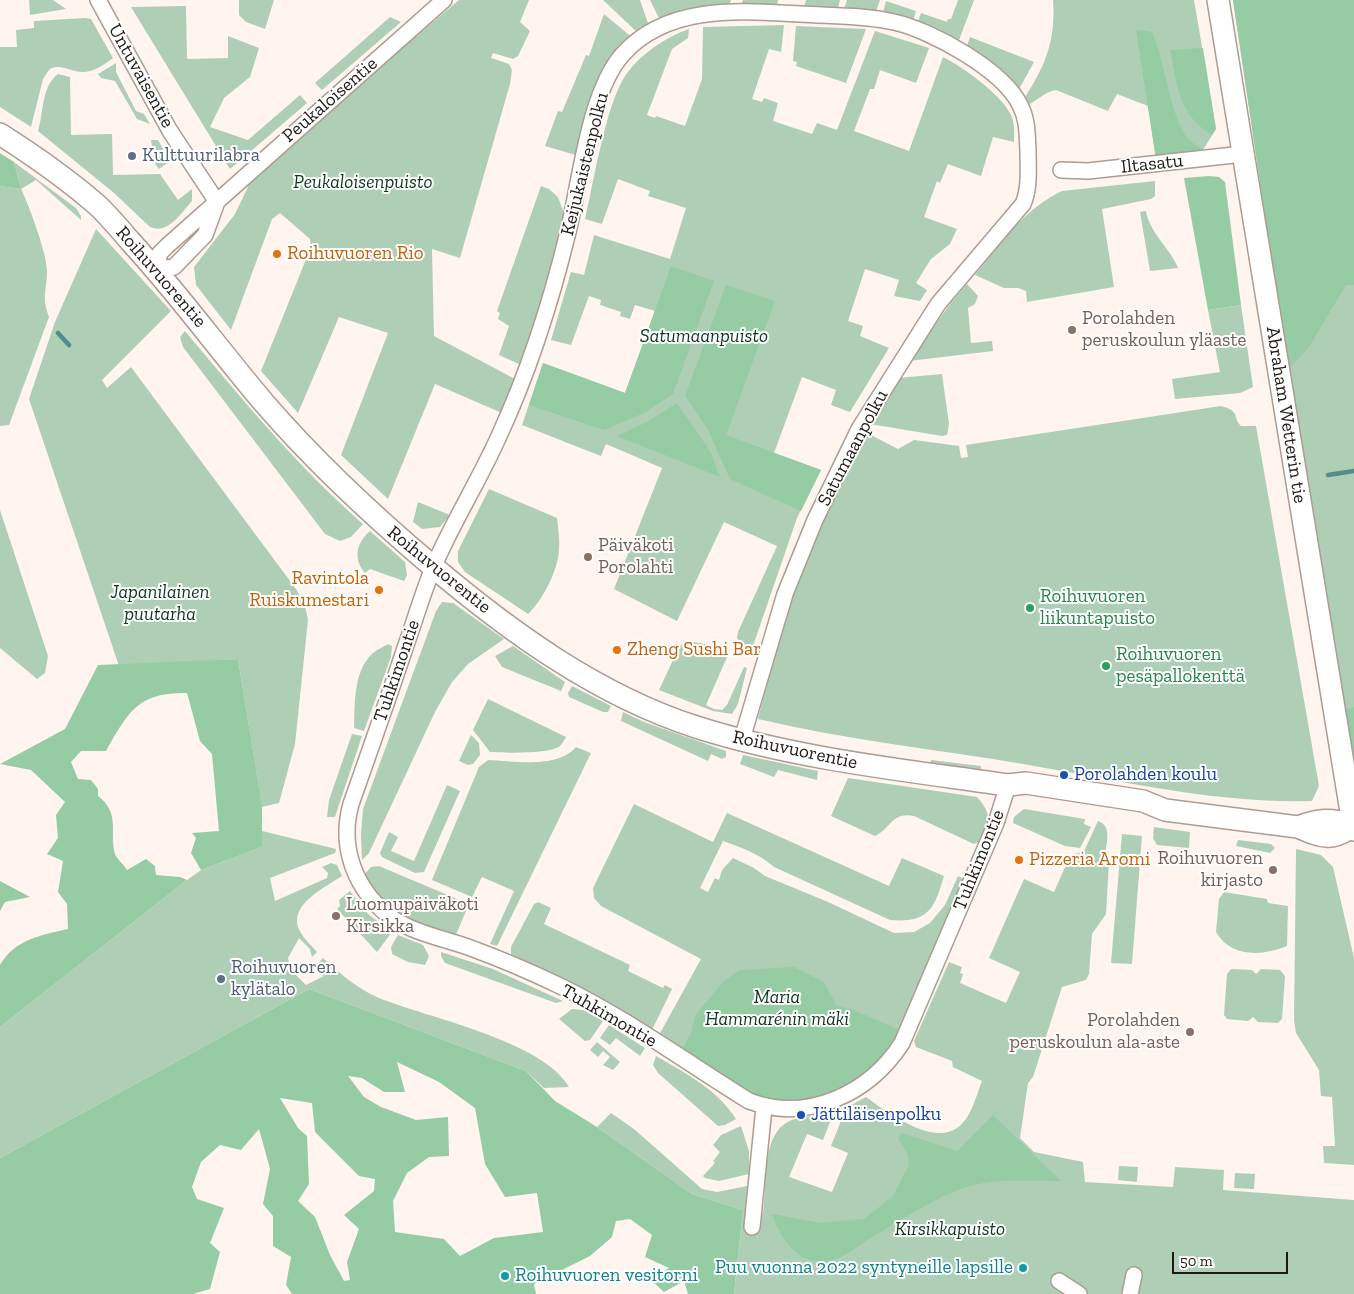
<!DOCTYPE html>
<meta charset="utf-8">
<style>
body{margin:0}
#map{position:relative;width:1354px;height:1294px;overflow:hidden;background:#fff4ee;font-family:"Zilla Slab",serif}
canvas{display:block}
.scale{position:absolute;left:1172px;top:1252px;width:116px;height:22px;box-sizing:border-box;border:2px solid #1f1815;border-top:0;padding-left:6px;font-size:15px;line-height:18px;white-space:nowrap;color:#1f1815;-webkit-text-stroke:4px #fff;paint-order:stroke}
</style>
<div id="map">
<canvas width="1354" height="1294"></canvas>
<div class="scale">50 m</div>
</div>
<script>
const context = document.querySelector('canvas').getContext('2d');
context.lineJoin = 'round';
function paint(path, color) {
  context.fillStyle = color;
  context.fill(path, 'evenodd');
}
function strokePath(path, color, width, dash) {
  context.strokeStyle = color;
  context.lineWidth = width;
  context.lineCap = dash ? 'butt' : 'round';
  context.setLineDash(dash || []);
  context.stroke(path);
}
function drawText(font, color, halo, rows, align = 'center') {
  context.font = font + ' "Zilla Slab",serif';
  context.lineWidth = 4;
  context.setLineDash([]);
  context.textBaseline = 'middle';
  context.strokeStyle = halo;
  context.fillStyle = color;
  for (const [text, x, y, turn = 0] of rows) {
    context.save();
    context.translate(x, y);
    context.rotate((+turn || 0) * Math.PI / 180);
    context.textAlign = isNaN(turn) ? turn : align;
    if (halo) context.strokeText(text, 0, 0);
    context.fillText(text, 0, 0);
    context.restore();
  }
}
const green = new Path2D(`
 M29,0H53L66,9L30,15Z
 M239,0H274L265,29L246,22L239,15Z
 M459,0H529L520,22L530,31L518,56L513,59L493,53L491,58L509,64L512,70L510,84L460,258L432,249L434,336L515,379L502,413L435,384L388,499L341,455L388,333L339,317L298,413L261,371L311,247L310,239L280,213L272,219L231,330L196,285L194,267L235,214L254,174Z
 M603,0H640L649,26L639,34Z
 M650,0H731L728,8L687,10L660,20Z
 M743,0H778L777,6L740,8Z
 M806,0H840L838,8L804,7Z
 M847,0H880L875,14L844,9Z
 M958,0H974L958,43L917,24L921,13L947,22L948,19H951Z
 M1053,0H1194L1216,129L1203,150L1156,159L1148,106L1117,94L1108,111L1056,90C1044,92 1037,101 1026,106L1023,100C1045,67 1056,41 1053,0Z
 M1233,0H1354V765L1289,377Z
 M886,1L916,11L913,22L882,16Z
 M186,6L187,59L228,58V36L259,48L250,77L224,98L210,127L248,140L300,95L307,103L230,169L131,7Z
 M604,14L634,39L579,156L545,146L558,111L562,112L586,55L589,56Z
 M390,17L401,22L322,90L315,83Z
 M85,18L91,19L113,58C104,65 95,71 84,72C73,73 58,62 49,70L43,79L31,127L0,107V47H17L16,30L34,28V21Z
 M784,25L781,52L769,49L752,99L762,102L764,98L778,103L773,121L812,134L817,123L837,130L875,31L929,48L916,83L880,70L874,89H870L854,131L909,151L943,57C963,67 1002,95 1011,115C1015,123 1014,133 1014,142L993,137L981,176L948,164L940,183L937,181L924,217L957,229L950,244L931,259L916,283L927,290L920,301L894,296L899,280L865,269L848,321L863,326L860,336L889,348L850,412L831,405L836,390L802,377L774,453L821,470L797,518L753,646L744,647L737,638L738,632L777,546L724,522L677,621L614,589L662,468L606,444L601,456L522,425L543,363L625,393L655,311L635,305L630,319L620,316L621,312L600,305L601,300L589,296L571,345L551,340L571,272L584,275L594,235L670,259L686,208L648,196L650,191L618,179L602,224L585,219C594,181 606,102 627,73C642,53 666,37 689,29L688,38L672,49L647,115L655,118L656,116L685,126L702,79L703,27Z
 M796,26L866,29L846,83L796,66L797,62L793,61Z
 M970,37L1034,62L1018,91L966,49Z
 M116,63V72L136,111L144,114L150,124L137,119L115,81L101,78L98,74Z
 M58,74L70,77L71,135L112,134L113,175L160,174L178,200L192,189V201C181,213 168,235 150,227L114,193L38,131C44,112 41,87 58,74Z
 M151,140H158L170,161L159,169L154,162Z
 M14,162L76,208L81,216V220L36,180L21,189C29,205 47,254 47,271C47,292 41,295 49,317L9,425L0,426V186L21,189Z
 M1155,181V196L1151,199L1102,209L1114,287L1027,302L1026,291L1018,288H1004L975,275C1001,243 1024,209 1062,191Z
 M541,186L549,189L558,197L565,216L552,268L521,365L499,355L509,326L498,319L500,313L497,311Z
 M1146,211C1149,232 1170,248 1178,268L1150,271L1140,212Z
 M96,229L171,311L102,380L107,388L131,367L296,589L305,606L308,620L295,744L279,803L262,807L238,659L119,666L29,399L55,322Z
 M967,284L978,296L975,304L968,308L971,343L992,341L993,351L909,361L950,304Z
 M1241,305L1253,387L1240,393L1175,399L1172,379L1220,372L1208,310Z
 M185,331C242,399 297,466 363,524L351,537L340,541L325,534L183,347L180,337Z
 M942,374L949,424L947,435L942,436L870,424L898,378Z
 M1221,406C1241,411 1232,417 1241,426H1256L1319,786L1312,801C1216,804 1118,780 1023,764C934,749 846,740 758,719C770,673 780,625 798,581C818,530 842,481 865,432L898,449L914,440L959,446L961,458L968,457L966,445Z
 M489,489L557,518C558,528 560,540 559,550C558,570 543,600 528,614L465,572L458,562V551Z
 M418,502L450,515L440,527L422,529L413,522Z
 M0,510L48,656L45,673L37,679L0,648Z
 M370,531L405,562L407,575L404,581L370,569L365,573C353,559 356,543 370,531Z
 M442,602L453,603L504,639L468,664L452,682L435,712L369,853L362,860L361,834L363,809L436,611Z
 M693,642L705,644L728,655L706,705L714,709L722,710L727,705L744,667L747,668L738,704L732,714L713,711L659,690L680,645Z
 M388,644L392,646L391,657L364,731L354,728C355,705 353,672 372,654C376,650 383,647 388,644Z
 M513,646L565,682L561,691L502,667L495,656Z
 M572,686L611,706L608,712H603L569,697L568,693Z
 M488,699L566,737C564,740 562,744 560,746C551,754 503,753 490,752L473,730Z
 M623,712L644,722L726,751V757L722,759L711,754L708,761L621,721Z
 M352,734L362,736L335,817H327L329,800Z
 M471,735L479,743L480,755L473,764L468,765L459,761Z
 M576,747L591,753L497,946L490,944L514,891L482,877L472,897L432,880L479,767L488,760C515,761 557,769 576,747Z
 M743,755L818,771L817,780L778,770L774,777L740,764Z
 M931,760L981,766V774L930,768Z
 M848,778L977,797C994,816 988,821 979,842L974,844L914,816C891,812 892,828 875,836L831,816Z
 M447,785L460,791L424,872L415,873L382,857L380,853L389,832L398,837L391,851L414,861Z
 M634,804L713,842L727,813L889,886L902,858L944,876C934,910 928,923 890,920L774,867C758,853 742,848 723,841L700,888L708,892L715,878L719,880L722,870L733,858L754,868L765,876L828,902L894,933L914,932L930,923L945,905L958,876L964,879L896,1039L793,1101L746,1090L659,1035L701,959L601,906L594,898L593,888Z
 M1024,809L1085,819L1084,824L1091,827L1080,848L1065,846L1013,823L1014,817Z
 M1098,821C1114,826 1105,848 1104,861L1109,862L1106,914L1092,934L1089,974L1086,980L1062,987L1033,1077L1028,1083L1020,1138L1034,1152L1083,1162L1085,1182L1173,1187L1175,1167L1224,1170L1223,1190L1354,1200V1294H734L743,1210L692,1194L597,1127L611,1113L634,1129L702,1189L717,1192L747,1186L746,1210L763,1213C768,1185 759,1129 795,1119C807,1116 821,1115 834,1112L823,1140L807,1134L789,1177L832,1192L848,1153L831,1146L846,1108L866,1097C885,1111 932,1146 957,1128C971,1119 976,1096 982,1081L953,1067L952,1061L916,1047L914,1041L949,962L962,967L960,973L963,974L960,983L1006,1003L1020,972L989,958L1024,879L1054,892L1070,856L1084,851Z
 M1154,827L1190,832L1189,848L1157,845L1153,838Z
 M262,831L336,849L335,853L270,878L275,901L327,878L328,873L322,867L331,863L337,865L342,876C326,887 291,903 298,927C301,936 311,945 317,952L312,957L310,949L299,938L288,958L291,970L306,985L324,976L315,967L323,958C340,973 357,989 379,998C429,1018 543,1041 569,1087L544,1088L526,1071L309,989L0,1158V1027L187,880L201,870L262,847Z
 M1122,834L1142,836L1132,964L1111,963Z
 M1238,840L1271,844L1275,848L1270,853L1236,846Z
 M1296,849L1321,855L1333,867L1354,958V1165L1324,1163L1323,1146H1335L1332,1097L1321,1096L1319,1070L1296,1033L1294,1020Z
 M379,866L469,904L455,937L399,916L382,901L363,876L371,867Z
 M350,891L368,914L392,932L377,952L337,909L340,906L339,900Z
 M1224,892L1267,899L1268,903L1288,906L1287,946C1262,956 1231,958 1216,932L1219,899Z
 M538,902L551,908L544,924L630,965L628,971L663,988L665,985L672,989L652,1030L568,981L511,954V947L534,904Z
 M398,935L423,945L429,956L425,965L408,962L392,954L391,947Z
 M441,952L493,969L563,1001L556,1003L445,963L441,956Z
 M1231,969L1252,970L1256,974L1261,969L1280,970L1285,976L1282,1019L1278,1023L1258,1022L1253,1017L1248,1021L1227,1019L1224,1015L1227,974Z
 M572,1009L583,1010L603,1021L590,1040L585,1041L559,1019Z
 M609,1025L645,1048L640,1056L616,1038L610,1045L600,1038Z
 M597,1042L620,1062L613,1070L603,1065L610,1057L603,1051L598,1057L590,1050Z
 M656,1056C685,1073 717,1089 736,1119L725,1125L718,1126L658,1073L653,1065Z
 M741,1126L749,1151V1174L719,1181L705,1178L703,1176L715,1163L713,1161L720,1152L713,1145L721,1135Z
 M1119,1166L1138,1167L1137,1182L1118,1180Z
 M1235,1173L1255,1174L1254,1189L1234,1188Z`);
const forest = new Path2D(`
 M1233,0H1354V285H1346L1309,347L1288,370Z
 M1136,30L1152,32C1165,63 1169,108 1185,135C1189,141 1197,146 1203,150L1156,159Z
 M1203,48L1216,129L1212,135C1178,115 1178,85 1170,50Z
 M0,153L14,162L21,189L0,186Z
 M1209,176L1219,177L1225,182L1241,305L1208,310L1184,178Z
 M671,266L714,281L673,394L644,413L604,430L529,405L543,363L625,393Z
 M726,285L775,301L726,435L821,470L801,511L730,479L707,428L685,396Z
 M677,403L710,451L720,477L617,436L647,422Z
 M238,659L262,806V847L201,870L191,853L196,838L192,833L219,831L212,754L200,741L187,693C138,692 128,712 106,751H81L71,762L78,779L91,780L98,789V796C121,813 109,834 115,854C117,859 124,865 127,870L146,859L155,866L156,875L180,877L187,880L0,1027V965C15,939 42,935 68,929L67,904L58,892L63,861L47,854L58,838L56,815L65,802L31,770L0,764L65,729L98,665Z
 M1354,707V765L1344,711Z
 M0,881L30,897L5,902L0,911Z
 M794,967L824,982L837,1006L854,1010L900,1030C875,1088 804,1116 746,1091C723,1080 702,1063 681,1050L690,1036L696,1014L724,981L740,970Z
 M309,989L526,1071L555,1101L597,1127L692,1194L743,1210L734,1294H688L684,1281L664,1292L650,1279L669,1268L645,1257L652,1235L630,1219L616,1221L612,1237L590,1256L534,1284L536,1294H292L286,1285L291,1257L273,1246V1216L263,1204L270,1169L259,1129L241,1150L220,1145L201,1162L192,1187L197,1199L224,1208L210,1243L220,1252L210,1289L193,1294H0V1158ZM397,1062L439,1082L475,1108L485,1164L505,1197L537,1193L543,1232L494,1238L460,1256L444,1239L395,1232L393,1201L407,1173L429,1157L449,1156L448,1117L416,1120L381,1107L364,1097L348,1076L362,1078L384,1092H405ZM280,1098L312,1103L315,1132L359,1176L375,1179L374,1191L344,1215L359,1229L347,1262L350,1280L344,1281L330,1255L315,1217L298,1201L309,1184L307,1136L298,1128Z
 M993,1115L1061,1181C1028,1181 990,1177 958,1190C928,1202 899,1221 871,1238C857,1246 842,1261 824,1262C796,1263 780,1237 772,1214L821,1223L864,1219L893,1196L909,1165L907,1153L898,1138L902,1133L957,1151Z`);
const stream = new Path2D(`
 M58,333L69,345
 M1328,475L1354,471`);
const street = new Path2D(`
 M98,0L170,131L217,202
 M1061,170L1088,171L1243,154
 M217,202L205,235L174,267L156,269L160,253L167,246L444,0
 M742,739L785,594L815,520L859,429L938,304L1023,204C1030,188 1028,169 1028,151C1027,135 1028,120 1020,105C1003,70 931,30 894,22C863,15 831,16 800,14C740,11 668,4 623,54C589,91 580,183 568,232C551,302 529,371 499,436C479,481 452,523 433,568C422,595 414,623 404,651C387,702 369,753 351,804C340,843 352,882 382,910C404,931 439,937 468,947C498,958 529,971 558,985C625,1017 686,1062 749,1101C807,1123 869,1094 902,1043L996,823L1008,785
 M752,1227L764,1107
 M1059,1281L1079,1294
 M1130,1294L1134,1275`);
const secondary = new Path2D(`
 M1218,0L1354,830
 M0,134C33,155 66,178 96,204C108,215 119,228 130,241C178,293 219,350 265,404C316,463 372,515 431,565C509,631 597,695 696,727C797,759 903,770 1008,785L1026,783L1143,801L1165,810L1298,827C1322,837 1331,842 1353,826
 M1298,827C1319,819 1332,818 1353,826`);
const markers = [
 [132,156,5,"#5c6f8a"],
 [277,254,5,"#e8710a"],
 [1072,330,5,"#8d6e63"],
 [588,557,5,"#8d6e63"],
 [379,590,5,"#e8710a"],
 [1030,608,5,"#2e9e5b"],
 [617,650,5,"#e8710a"],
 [1106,666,5,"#2e9e5b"],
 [1064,775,5,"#1a4fb4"],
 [1019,860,5,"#e8710a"],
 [1273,870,5,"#8d6e63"],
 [336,916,5,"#8d6e63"],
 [221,979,5,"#5c6f8a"],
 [1190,1032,5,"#8d6e63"],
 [801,1115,5,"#1a4fb4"],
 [1023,1268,5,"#0f9aa8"],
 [505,1276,5,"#0f9aa8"]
];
const streetNames = [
 ["Untuvaisentie",141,76,61],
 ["Peukaloisentie",330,100,-41],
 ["Keijukaistenpolku",585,164,-76],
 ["Iltasatu",1152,164,-6],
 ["Roihuvuorentie",161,277,49],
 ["Abraham Wetterin tie",1286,415,81],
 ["Satumaanpolku",853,448,-62],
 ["Roihuvuorentie",439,570,39],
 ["Tuhkimontie",397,671,-71],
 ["Roihuvuorentie",795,750,12],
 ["Tuhkimontie",979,860,-68],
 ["Tuhkimontie",609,1016,30]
];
const serviceNames = [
 ["Kulttuurilabra",142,156],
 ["Roihuvuoren",231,968],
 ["kylätalo",231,990]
];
const parkNames = [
 ["Peukaloisenpuisto",363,183],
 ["Satumaanpuisto",704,337],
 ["Japanilainen",160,593],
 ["puutarha",160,615],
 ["Maria",777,998],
 ["Hammarénin mäki",777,1020],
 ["Kirsikkapuisto",950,1230]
];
const foodNames = [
 ["Roihuvuoren Rio",287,254],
 ["Ravintola",369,579,"right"],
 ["Ruiskumestari",369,601,"right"],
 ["Zheng Sushi Bar",627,650],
 ["Pizzeria Aromi",1029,860]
];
const educationNames = [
 ["Porolahden",1082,319],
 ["peruskoulun yläaste",1082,341],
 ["Päiväkoti",598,546],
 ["Porolahti",598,568],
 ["Roihuvuoren",1263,859,"right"],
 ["kirjasto",1263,881,"right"],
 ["Luomupäiväkoti",346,905],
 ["Kirsikka",346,927],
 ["Porolahden",1180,1021,"right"],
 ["peruskoulun ala-aste",1180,1043,"right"]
];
const leisureNames = [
 ["Roihuvuoren",1040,597],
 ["liikuntapuisto",1040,619],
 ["Roihuvuoren",1116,655],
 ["pesäpallokenttä",1116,677]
];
const transitNames = [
 ["Porolahden koulu",1074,775],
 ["Jättiläisenpolku",811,1115]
];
const cultureNames = [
 ["Puu vuonna 2022 syntyneille lapsille",1013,1268],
 ["Roihuvuoren vesitorni",515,1276,"left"]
];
paint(green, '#aecfb6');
paint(forest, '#95cca4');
strokePath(stream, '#548c8b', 4.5);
strokePath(street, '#ac9c93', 18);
strokePath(secondary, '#ac9c93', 24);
strokePath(street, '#fff', 15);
strokePath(secondary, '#fff', 21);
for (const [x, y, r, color] of markers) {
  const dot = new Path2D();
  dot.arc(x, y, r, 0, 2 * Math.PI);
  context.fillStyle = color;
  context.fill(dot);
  strokePath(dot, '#fff', 2);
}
drawText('19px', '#1f1815', '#fff', streetNames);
drawText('19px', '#4e5e75', '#fff', serviceNames, 'left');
drawText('italic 19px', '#0c371d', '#fff', parkNames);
drawText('19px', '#c56008', '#fff', foodNames, 'left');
drawText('19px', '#785e54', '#fff', educationNames, 'left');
drawText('19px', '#27864d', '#fff', leisureNames, 'left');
drawText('19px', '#164399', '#fff', transitNames, 'left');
drawText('19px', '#0d838f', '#fff', cultureNames, 'right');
</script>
